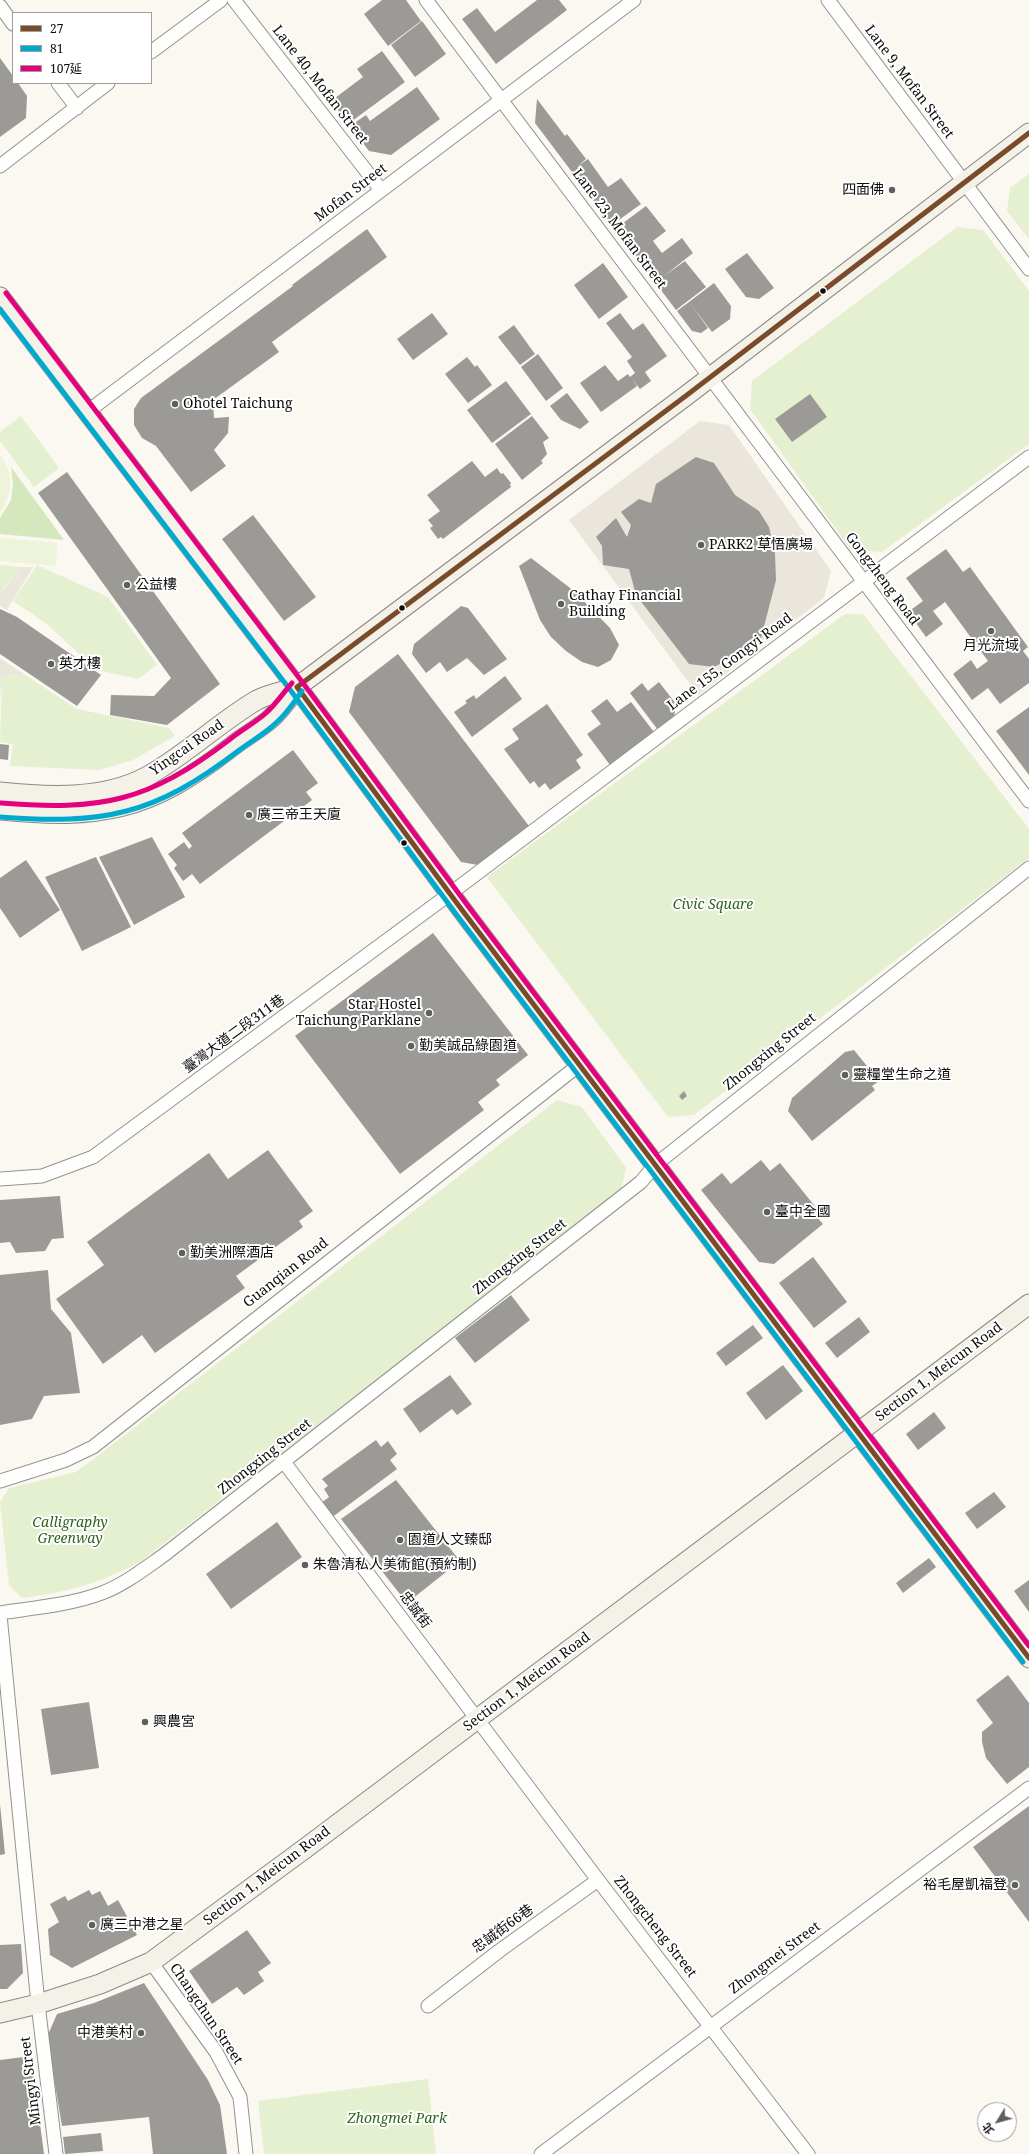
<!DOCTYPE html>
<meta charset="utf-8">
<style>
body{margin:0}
#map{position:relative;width:1029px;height:2154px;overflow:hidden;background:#faf8f0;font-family:"Noto Serif","Noto Sans TC",serif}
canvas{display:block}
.legend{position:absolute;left:12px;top:12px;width:140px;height:72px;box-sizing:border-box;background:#fff;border:1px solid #9e9e9e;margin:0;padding:5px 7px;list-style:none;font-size:12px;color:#0c0c0c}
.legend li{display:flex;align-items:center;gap:8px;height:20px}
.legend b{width:20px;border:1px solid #9e9e9e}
.north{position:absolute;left:977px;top:2102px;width:40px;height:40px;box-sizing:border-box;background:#fff;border:1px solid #9e9e9e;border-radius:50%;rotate:233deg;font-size:11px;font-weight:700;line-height:16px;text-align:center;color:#0c0c0c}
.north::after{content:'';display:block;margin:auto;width:14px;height:18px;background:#5f5f5c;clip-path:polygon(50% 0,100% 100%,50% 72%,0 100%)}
</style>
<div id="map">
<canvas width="1029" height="2154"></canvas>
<ul class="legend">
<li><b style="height:5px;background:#7a4b2a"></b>27</li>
<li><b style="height:5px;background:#00a9ce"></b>81</li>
<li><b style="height:5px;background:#e5007d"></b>107延</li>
</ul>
<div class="north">北</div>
</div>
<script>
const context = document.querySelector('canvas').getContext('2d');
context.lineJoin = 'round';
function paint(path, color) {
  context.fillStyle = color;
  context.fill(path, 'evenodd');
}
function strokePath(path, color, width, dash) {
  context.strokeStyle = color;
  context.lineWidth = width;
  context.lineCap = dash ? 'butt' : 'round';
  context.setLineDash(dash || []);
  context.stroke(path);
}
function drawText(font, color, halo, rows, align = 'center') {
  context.font = font + ' "Noto Serif","Noto Sans TC",serif';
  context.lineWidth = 4;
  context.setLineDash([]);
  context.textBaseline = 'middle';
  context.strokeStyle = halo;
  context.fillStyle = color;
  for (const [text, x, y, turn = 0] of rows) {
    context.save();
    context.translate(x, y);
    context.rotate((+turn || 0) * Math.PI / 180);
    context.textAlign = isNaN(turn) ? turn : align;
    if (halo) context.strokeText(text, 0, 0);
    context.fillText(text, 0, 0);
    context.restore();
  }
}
const green = new Path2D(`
 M1029,174V239L1007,211L1010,188Z
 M957,227L983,230L1029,291V444L882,552L851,550L750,409L752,381Z
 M21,416L59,468L34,487L0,441V432Z
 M0,565L20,567L3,590L0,588Z
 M37,565L108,597L157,665L138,679L102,671L79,654L47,624L13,601Z
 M845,614H863L1029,829V858L694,1115L668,1117L487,877Z
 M24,674L77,709L169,728L175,736L133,760L99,770L10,766L13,744L0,742L2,676Z
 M557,1100L582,1107L626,1168L621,1191L140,1562C98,1584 68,1592 22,1598L9,1585L0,1502L9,1488L76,1472L95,1458Z
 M428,2079L436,2154H264L258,2101Z`);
const forest = new Path2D(`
 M11,467L64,540L0,534V518L11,500L13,485Z`);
const pitch = new Path2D(`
 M0,455C14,473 13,494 0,513Z
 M0,538L57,543L56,566L0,561Z`);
const plaza = new Path2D(`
 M700,421L729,425L831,571L824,598L698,695L569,520Z
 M20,567H33L7,610L0,606V588L4,590Z
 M0,658L24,674L2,676L0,698Z`);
const building = new Path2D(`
 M382,0H406L421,21L388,46L364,14Z
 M537,0H559L567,10L496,64L462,19L477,8L495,32Z
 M422,21L446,54L415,77L391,45Z
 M382,51L405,82L348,124L331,101L363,77L357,69Z
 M0,58L13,76V83H18L27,96L26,118L0,137Z
 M417,87L440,119L391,155L369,151L350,126L366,115L370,121Z
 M537,99L565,136L567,134L586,159L578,166L588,159L608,187L621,178L641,204L612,225L535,123Z
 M646,206L666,231L641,250L653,241L662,253L682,238L693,253L664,276L685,261L706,287L676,310L615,229Z
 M367,229L387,257L272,342L279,352L213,400L214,418L229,417L228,433L214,450L226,466L191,492L156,446L142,438L134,425V409L141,398L293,286L292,285Z
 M747,253L774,288L759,299L746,297L725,269Z
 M603,263L628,297L599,319L574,285Z
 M714,283L731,306L730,319L712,332L689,302Z
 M689,302L708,328L701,333L692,331L677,311Z
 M432,313L448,334L413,360L397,339Z
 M620,313L633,330L643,323L667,356L645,372L651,381L640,389L632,379L637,386L601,412L580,383L605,365L618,381L628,374L630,377L635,373L627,361L632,357L606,323Z
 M514,325L535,354L520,365L498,337Z
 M538,354L563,388L546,401L521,367Z
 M467,357L475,367L477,365L492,385L468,403L445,374Z
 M506,381L531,414L492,443L467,410Z
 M567,393L589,422L580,429L561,420L550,406Z
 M810,394L827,417L792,442L775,419Z
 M532,416L549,438L543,442L547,454L541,461L543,463L522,480L495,444Z
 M696,457L714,463L735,495L759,511L769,527L775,554L776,580L761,638L732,658L714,667L689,664L636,595L629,569L603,565L602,546L596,537L616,518L627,537L631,525L621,512L639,499L651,503L656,484Z
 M472,461L485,477L497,468L501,474L503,473L511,483L510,485L511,487L443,539L441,537L438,539L430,528L433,526L428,520L440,511L427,495Z
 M67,472L220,684L167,725L110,715L111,695L154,696L171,678L38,493Z
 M253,515L316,597L284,621L222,539Z
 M946,549L963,572L970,567L1028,647L1023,651L1029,659V683L1000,704L988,688L972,700L953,674L971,660L977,669L988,661L945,602L933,611L943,624L926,637L908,612L923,601L906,578Z
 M531,558L574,591L610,628L619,645L611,660L598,667L582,662L566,651L551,637L540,620L519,566Z
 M461,606L468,608L507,659L484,675L467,658L447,672L440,662L426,673L412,654L414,644Z
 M0,609L17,617L101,675L77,706L0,654Z
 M398,654L529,826L478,865L461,862L349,712L355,687Z
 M505,676L522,699L472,737L454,712L467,703L465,701L474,695L476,699Z
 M659,682L676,704L674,718L658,730L630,693L642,683L648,691Z
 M607,699L617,712L631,702L654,732L610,765L587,734L601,724L591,711Z
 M547,704L583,755L576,760L581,768L550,790L545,783L539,788L534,781L530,784L504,749L519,739L512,729Z
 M1029,707V775L996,731Z
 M0,744L9,745L8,760L0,759Z
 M293,750L318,783L306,792L312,800L200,884L192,874L183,881L174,868L177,865L168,854L184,842L189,849L192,846L182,833Z
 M152,837L185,897L134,925L99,857Z
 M96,857L131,927L82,951L45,877Z
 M26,860L60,910L20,938L0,908V878Z
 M433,933L528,1055L496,1080L500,1085L478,1102L484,1110L400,1174L295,1036Z
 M854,1050L879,1081L872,1086L875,1090L812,1141L788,1111L792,1098L845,1052Z
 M684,1091L687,1096L682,1100L679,1096Z
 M268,1150L313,1211L299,1221L303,1227L236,1276L245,1288L155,1353L142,1335L103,1364L56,1299L104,1265L87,1242L209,1153L228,1179Z
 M761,1160L770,1171L780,1163L818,1210L814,1214L823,1224L774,1264L759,1262L701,1190L722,1173L731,1184Z
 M60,1196L64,1238L52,1239L45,1251L16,1253L10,1242L0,1243V1200Z
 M813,1257L847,1302L814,1328L779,1283Z
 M48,1270L51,1309L71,1333L80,1393L44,1396L32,1419L0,1425V1275Z
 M511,1295L530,1320L475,1363L455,1338Z
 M859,1317L870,1332L837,1358L825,1343Z
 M753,1325L763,1338L726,1366L716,1353Z
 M783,1365L803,1391L766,1420L746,1393Z
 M450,1375L472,1404L457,1415L452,1409L420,1433L403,1409Z
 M934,1412L946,1428L918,1450L906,1434Z
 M376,1440L381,1447L388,1441L397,1454L390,1460L397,1469L331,1518L321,1503L329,1497L324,1489L328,1486L322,1479Z
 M396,1480L460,1561L407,1603L341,1519Z
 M994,1492L1006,1507L977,1529L965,1513Z
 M277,1522L302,1557L231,1609L206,1574Z
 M929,1558L936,1567L903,1593L896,1583Z
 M1029,1580V1612L1014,1591Z
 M1008,1675L1029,1703V1767L1007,1784L986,1758L982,1742V1732L993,1723L976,1700Z
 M89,1702L99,1768L51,1775L41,1709Z
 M0,1804L5,1854L0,1855Z
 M1029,1806V1922L973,1847Z
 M89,1890L92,1895L100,1891L108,1906L118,1900L137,1935L72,1968L50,1955L48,1929L59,1922L50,1904L65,1896L68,1901Z
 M247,1930L271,1963L258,1972L264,1981L244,1995L237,1987L212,2004L189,1971Z
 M21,1944L23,1973L7,1989H0V1945Z
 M144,1983L208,2080L220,2105L227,2154H153L149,2117L62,2126L47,2037L57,2014L94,2003Z
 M31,2056L44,2154H0V2060Z
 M101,2133L103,2151L65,2154L63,2137Z`);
const street = new Path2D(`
 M234,0L381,190
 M426,0L1029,801
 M828,0L1029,269
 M0,6L13,24
 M151,52L221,0
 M58,83L77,108
 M0,166L108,83
 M87,412L634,0
 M0,1179L42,1176L93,1157L451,893L1029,457
 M284,1462L598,1880L808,2154
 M0,1481L66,1460L93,1447L579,1065
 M0,1613C33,1608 70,1605 102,1593C125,1584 144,1569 164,1555L641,1182L655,1165L1029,868
 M0,1615L38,2004L56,2154
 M151,1962L216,2052L240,2097L246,2154
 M428,2006L499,1951L598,1880
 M541,2154L1029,1788`);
const secondary = new Path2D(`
 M0,297L297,687L462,910L1029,1658
 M0,792C47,797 103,800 146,777C186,755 218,723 257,700C268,694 285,691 297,687
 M0,810C100,820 149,811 230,748C242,738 257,730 269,720C280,711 288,698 297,687L687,395L1029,133
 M0,2013L38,2004L100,1984L151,1962L307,1847L1029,1304`);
const bus1 = new Path2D(`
 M297,687L462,910L1029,1658
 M297,687L687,395L1029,133`);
const bus2 = new Path2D(`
 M0,309L291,691L456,914L1023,1662
 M0,817C104,825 154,815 238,751C251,741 266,733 277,722C287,713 294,702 302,691`);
const bus3 = new Path2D(`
 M6,293L303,683L468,906L1029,1646
 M1,803C101,811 148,802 229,740C241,730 255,723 266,713C276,704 283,693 292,683`);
const markers = [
 [892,190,4,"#5f5f5c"],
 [823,291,3.5,"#0c0c0c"],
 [175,404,4,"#5f5f5c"],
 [701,545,4,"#5f5f5c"],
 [127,585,4,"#5f5f5c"],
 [561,604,4,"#5f5f5c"],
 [402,608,3.5,"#0c0c0c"],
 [991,631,4,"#5f5f5c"],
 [51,664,4,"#5f5f5c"],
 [249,815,4,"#5f5f5c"],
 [404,843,3.5,"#0c0c0c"],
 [429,1013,4,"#5f5f5c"],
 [411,1046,4,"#5f5f5c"],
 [845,1075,4,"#5f5f5c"],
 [767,1212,4,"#5f5f5c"],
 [182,1253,4,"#5f5f5c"],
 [400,1540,4,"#5f5f5c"],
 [305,1565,4,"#5f5f5c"],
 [145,1722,4,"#5f5f5c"],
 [1015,1885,4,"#5f5f5c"],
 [92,1925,4,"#5f5f5c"],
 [141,2033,4,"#5f5f5c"]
];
const streetNames = [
 ["Lane 9, Mofan Street",909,82,53],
 ["Lane 40, Mofan Street",320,85,52],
 ["Mofan Street",351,193,-37],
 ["Lane 23, Mofan Street",619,229,53],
 ["Gongzheng Road",882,579,53],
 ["Lane 155, Gongyi Road",730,662,-37],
 ["Yingcai Road",187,748,-35],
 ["臺灣大道二段311巷",234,1034,-36],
 ["Zhongxing Street",770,1052,-39],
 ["Zhongxing Street",520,1257,-38],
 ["Guanqian Road",286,1273,-38],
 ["Section 1, Meicun Road",939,1372,-37],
 ["Zhongxing Street",265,1457,-38],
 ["忠誠街",415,1610,53],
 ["Section 1, Meicun Road",527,1682,-37],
 ["Section 1, Meicun Road",267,1876,-37],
 ["Zhongcheng Street",655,1927,52],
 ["忠誠街66巷",503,1929,-36],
 ["Zhongmei Street",775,1958,-37],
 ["Changchun Street",206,2014,56],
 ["Mingyi Street",31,2081,-97]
];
const poiNames = [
 ["四面佛",884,190,"right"],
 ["Ohotel Taichung",183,404],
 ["PARK2 草悟廣場",709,545],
 ["公益樓",135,585],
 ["Cathay Financial",569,596],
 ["Building",569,612],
 ["月光流域",991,646,"center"],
 ["英才樓",59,664],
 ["廣三帝王天廈",257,815],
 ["Star Hostel",421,1005,"right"],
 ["Taichung Parklane",421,1021,"right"],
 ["勤美誠品綠園道",419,1046],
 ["靈糧堂生命之道",853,1075],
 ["臺中全國",775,1212],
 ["勤美洲際酒店",190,1253],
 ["園道人文臻邸",408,1540],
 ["朱魯清私人美術館(預約制)",313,1565],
 ["興農宮",153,1722],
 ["裕毛屋凱福登",1007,1885,"right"],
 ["廣三中港之星",100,1925],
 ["中港美村",133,2033,"right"]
];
const parkNames = [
 ["Civic Square",713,905],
 ["Calligraphy",70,1523],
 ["Greenway",70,1539],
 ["Zhongmei Park",397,2119]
];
paint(green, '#e5f0d0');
paint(forest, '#d5e7bd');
paint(pitch, '#eef4d9');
paint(plaza, '#eae6db');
paint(building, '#9c9a96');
strokePath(street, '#93928f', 15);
strokePath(secondary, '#8a8985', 21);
strokePath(street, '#fefefd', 13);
strokePath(secondary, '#f4f2e8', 19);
strokePath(bus1, '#7a4b2a', 5);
strokePath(bus2, '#00a9ce', 5);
strokePath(bus3, '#e5007d', 5);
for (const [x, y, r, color] of markers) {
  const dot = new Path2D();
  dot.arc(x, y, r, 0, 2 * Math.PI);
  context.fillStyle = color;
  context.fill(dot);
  strokePath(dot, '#fff', 1.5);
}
drawText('14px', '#0c0c0c', '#fff', streetNames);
drawText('14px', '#0c0c0c', '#fff', poiNames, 'left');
drawText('italic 14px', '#2f631d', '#fff', parkNames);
</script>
